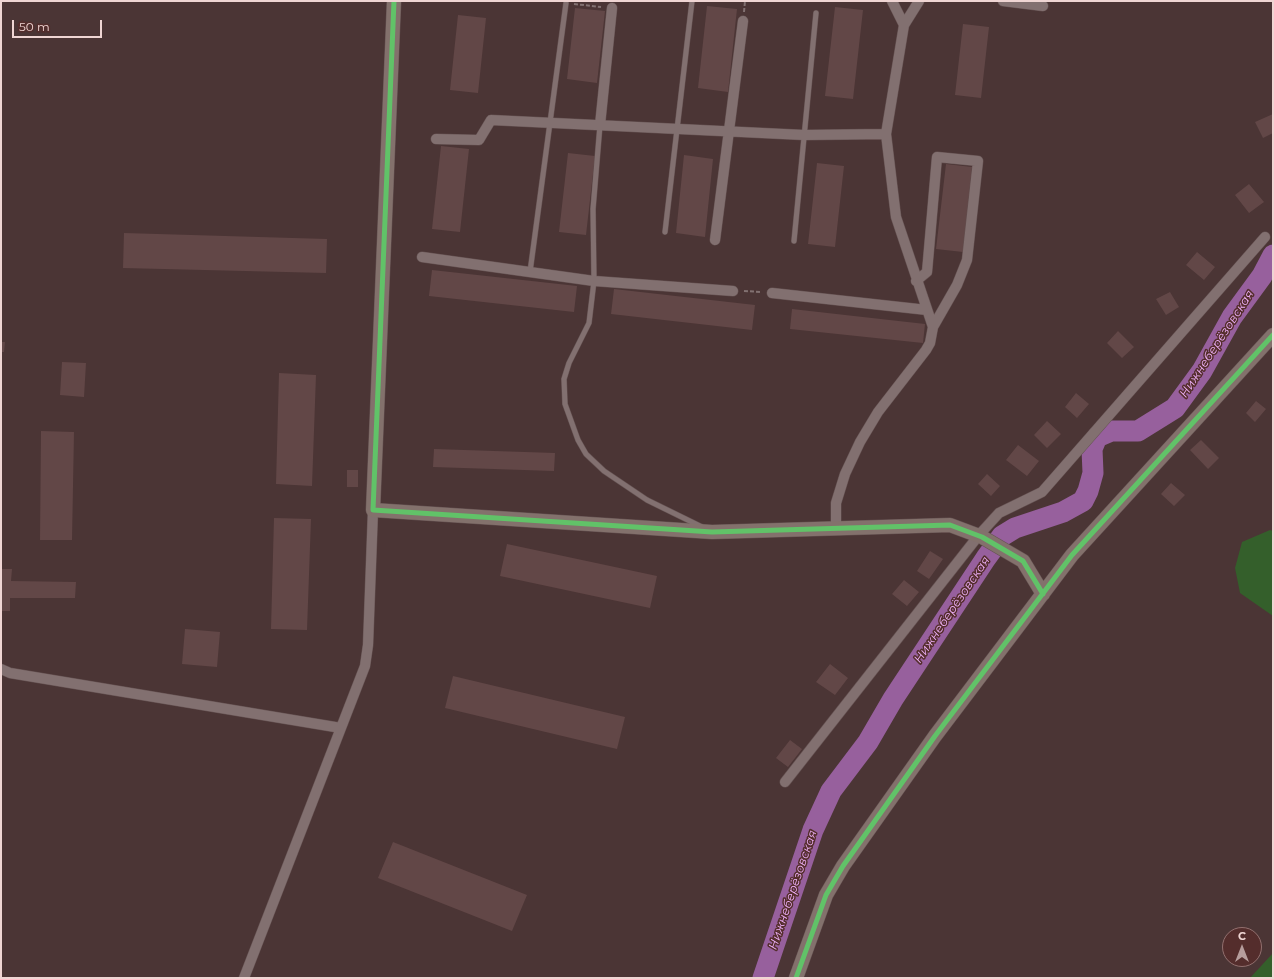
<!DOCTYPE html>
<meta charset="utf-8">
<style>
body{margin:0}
#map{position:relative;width:1274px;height:979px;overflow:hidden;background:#4b3535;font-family:Montserrat,sans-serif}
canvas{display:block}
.frame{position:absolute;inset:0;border:2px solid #efd5d3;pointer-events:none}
.north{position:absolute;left:1222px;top:927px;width:40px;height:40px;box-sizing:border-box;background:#542d2c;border:1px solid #92706f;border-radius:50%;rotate:0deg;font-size:11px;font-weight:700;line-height:16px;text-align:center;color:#efd5d3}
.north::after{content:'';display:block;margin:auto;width:14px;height:18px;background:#b69d9c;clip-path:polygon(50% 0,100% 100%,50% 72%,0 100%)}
.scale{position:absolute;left:12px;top:20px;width:90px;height:18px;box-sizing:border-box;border:2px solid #efd5d3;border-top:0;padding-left:5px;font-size:12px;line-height:14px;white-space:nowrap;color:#efd5d3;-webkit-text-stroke:3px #542d2c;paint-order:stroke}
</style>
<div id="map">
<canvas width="1274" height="979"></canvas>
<div class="frame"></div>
<div class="north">С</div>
<div class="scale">50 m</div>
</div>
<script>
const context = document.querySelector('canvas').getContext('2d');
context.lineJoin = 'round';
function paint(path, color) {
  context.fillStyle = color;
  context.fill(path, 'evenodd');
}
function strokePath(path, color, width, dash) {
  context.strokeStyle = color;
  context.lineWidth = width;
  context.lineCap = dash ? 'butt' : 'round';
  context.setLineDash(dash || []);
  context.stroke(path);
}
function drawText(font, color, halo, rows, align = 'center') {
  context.font = font + ' Montserrat,sans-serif';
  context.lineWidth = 3;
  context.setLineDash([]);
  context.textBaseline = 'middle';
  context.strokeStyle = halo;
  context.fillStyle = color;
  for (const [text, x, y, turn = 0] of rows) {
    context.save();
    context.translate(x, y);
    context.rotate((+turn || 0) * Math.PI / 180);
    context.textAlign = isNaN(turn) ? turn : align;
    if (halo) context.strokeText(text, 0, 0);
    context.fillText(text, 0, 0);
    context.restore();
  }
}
const green = new Path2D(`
 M1270,530L1273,531V616L1240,593L1235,568L1242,542Z
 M1273,952V978H1250L1273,953Z`);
const river = new Path2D(`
 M763,978L813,830L831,791L868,742L893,699L986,558L1002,536L1015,528L1063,512L1083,501L1088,491L1093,473L1092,449L1097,437L1111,431H1138L1175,408L1202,371L1232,317L1262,276L1273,255`);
const building = new Path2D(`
 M707,6L737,9L728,92L698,88Z
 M835,7L863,10L853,99L825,96Z
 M575,8L605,11L597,83L567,79Z
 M458,15L486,18L478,93L450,90Z
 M963,24L989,27L981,98L955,95Z
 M1273,114V133L1263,138L1255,122Z
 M441,146L469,149L460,232L432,229Z
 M568,153L595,156L586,235L559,232Z
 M684,155L713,159L705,237L676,233Z
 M817,163L844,166L835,247L808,244Z
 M946,164L972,167L963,252L936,249Z
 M1249,184L1264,202L1249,213L1235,195Z
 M124,233L327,239L326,273L123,268Z
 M1197,252L1215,267L1204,280L1186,265Z
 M432,270L577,286L574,312L429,296Z
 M614,289L755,305L752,330L611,314Z
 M1170,292L1179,307L1166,315L1156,299Z
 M792,309L925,324L923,343L790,329Z
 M1118,331L1134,347L1122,358L1107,343Z
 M1,342H5L4,352H1Z
 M62,362L86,363L84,397L60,395Z
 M279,373L316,375L312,486L276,484Z
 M1076,393L1089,404L1077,418L1065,407Z
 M1256,401L1266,409L1255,422L1246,413Z
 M1047,421L1061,434L1047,448L1034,435Z
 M41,431L74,432L72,540H40Z
 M1201,440L1219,458L1208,469L1190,450Z
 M1018,445L1039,461L1027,476L1006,460Z
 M434,449L555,453L554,471L433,467Z
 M347,470H358V487H347Z
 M987,474L1000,486L991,496L978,484Z
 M1171,483L1185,495L1174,506L1161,494Z
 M274,518L311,519L307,630L271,629Z
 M507,544L657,576L650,608L500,576Z
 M930,551L943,559L929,579L917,571Z
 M1,569H12L11,581L76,582L75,598H10V611H1Z
 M904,580L919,592L907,606L892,594Z
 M185,629L220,632L217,667L182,664Z
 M830,664L848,678L835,695L816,682Z
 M453,676L625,717L617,749L445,708Z
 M790,740L802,749L788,767L776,758Z
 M393,842L527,895L512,931L378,878Z`);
const path = new Path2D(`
 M574,4L601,7
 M744,12L745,1
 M744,291L761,292`);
const lane = new Path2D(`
 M600,125L593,209L594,281L589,323L569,363L564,379L565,404L578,440L586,454L604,471L647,500L702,527
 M665,232L692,1
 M794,241L816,13
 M530,272L566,3`);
const street = new Path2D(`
 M892,1L904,25
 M1003,1L1043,6
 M600,125L612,8
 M436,139L479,140L491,120L804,135L886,134
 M715,240L743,21
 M422,257L594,281L733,291
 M916,281L927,272L937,157L978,161L967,260L957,285L933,327
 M772,293L927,310
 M836,529V503L845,474L860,442L878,412L926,350L930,343L933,327L896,217L886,134L904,25L919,1
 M1,669L10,673L341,728
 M785,782L979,535L999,513L1042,492L1265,237
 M244,978L365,666L368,645L373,510`);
const secondary = new Path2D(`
 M394,1L373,510L712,532L950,525L982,537L1023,561L1043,594
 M796,978L826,895L843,866L935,736L1072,555L1273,335`);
const cycleway = new Path2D(`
 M394,1L373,510L712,532L950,525L982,537L1023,561L1043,594
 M796,978L826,895L843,866L935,736L1072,555L1273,335`);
const waterNames = [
 ["Нижнеберёзовская",1217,344,-57],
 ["Нижнеберёзовская",952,610,-56],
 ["Нижнеберёзовская",793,890,-71]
];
paint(green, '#345f2b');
strokePath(river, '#97609d', 21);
paint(building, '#624747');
strokePath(lane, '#655252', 6);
strokePath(street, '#655252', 11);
strokePath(secondary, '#655252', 15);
strokePath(path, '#827171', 2, [4, 2]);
strokePath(lane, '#827070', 5);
strokePath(street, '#827070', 10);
strokePath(secondary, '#83716c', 14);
strokePath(cycleway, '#61c268', 5);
drawText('italic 12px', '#eeb0f9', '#542d2c', waterNames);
</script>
